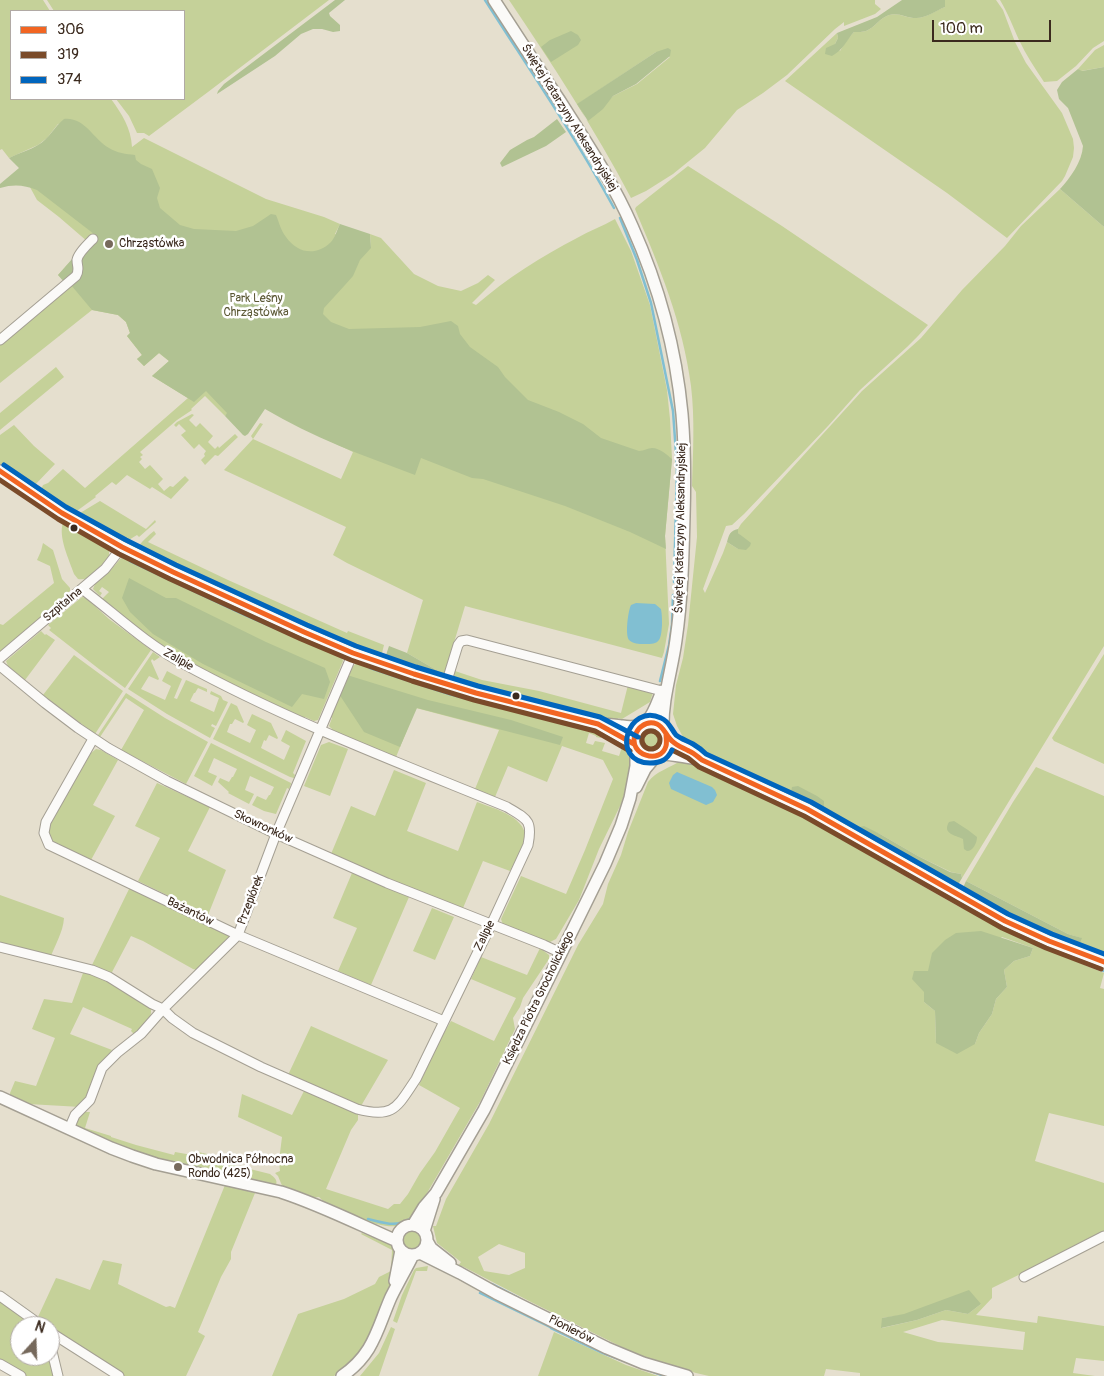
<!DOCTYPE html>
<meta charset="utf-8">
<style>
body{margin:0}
#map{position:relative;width:1104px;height:1376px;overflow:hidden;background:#e5dfce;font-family:Pangolin,sans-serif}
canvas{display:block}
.legend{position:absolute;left:10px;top:10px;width:175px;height:90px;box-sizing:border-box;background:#fff;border:1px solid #b1aaa5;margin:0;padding:6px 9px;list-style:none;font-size:15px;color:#3b2a1e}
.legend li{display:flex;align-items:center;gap:10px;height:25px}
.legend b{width:25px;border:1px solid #b1aaa5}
.north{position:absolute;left:10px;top:1316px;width:50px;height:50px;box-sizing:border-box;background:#fff;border:1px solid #b1aaa5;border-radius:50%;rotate:20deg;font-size:14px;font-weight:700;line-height:20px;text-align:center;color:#3b2a1e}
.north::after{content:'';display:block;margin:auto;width:18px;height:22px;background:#76695c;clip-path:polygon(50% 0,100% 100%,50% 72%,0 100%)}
.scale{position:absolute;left:932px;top:20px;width:119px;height:22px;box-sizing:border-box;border:2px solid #3b2a1e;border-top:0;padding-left:6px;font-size:15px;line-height:18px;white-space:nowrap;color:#3b2a1e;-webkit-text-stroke:4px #fff;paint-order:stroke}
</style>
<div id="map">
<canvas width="1104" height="1376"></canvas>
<ul class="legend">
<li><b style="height:6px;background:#f26522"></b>306</li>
<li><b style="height:6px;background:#7a4b2a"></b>319</li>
<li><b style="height:6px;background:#0065bd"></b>374</li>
</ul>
<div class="north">N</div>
<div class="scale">100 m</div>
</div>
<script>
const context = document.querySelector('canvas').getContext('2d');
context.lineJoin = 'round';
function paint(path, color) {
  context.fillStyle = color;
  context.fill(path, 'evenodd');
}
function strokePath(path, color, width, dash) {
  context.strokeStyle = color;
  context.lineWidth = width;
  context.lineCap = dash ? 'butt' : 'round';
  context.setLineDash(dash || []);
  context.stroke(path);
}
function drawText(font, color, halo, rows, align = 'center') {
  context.font = font + ' Pangolin,sans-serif';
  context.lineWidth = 5;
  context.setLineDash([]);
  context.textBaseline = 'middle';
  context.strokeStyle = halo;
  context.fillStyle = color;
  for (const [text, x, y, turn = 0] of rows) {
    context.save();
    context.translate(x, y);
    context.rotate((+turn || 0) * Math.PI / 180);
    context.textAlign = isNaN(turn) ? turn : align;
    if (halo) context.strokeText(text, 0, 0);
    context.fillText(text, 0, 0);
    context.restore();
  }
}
const green = new Path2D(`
 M0,0H43L50,11H11V99H111C122,114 131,128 132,147L144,138L266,199L324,217L340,224L335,234L371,248L370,234L381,238L414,274L438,286L461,291L478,283L488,275L495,280L472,303L476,305C506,279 542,256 577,238C589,231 603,226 615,219L631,251L650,305L667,390L670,419L672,459L665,536L669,624L664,652L662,658L465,606L446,669L444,674L439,677L438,671L407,653L423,600L347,563L333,555L346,527L224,470L253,439L251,436L260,423L263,424L253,439L341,479L353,452L300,427L265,408L227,414L225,416L205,396L191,409L192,410L177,420L140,452L143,455L140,457L142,459L139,462L145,469L150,465L163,479L158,484L164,491L170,486L173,487L185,476L189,480L171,499L152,487L150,489L127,475L116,485L112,482L95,496L96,497L74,513L40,492L43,485L48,483L63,469L85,488L188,398L152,376L169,361L159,353L144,366L137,359L142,355L127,336L130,333L126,322L118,315L92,310L0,383V342L70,286L58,275L88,242L59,217L37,200L19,167L76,121L58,124L47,138L38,145L9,158L2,149L0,150Z
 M47,0H329L208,92L149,136L144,133H137L129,116L116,99H184V11H54Z
 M509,0H875V4L881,9L875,14L844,26V22L835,29L787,75L763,93L737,110L705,148L673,174L646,191L631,198C595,129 552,64 509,0ZM656,52L670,57L637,84L613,96L587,121L578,104Z
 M945,0H996L1003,10L1015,42L1026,63L1062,113L1073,139L1074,148L1073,157L1065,176L1062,181L1007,238L947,193L785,81L837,33L838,38L835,44L840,51L846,41L854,32C858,32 863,32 866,31C874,28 880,18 889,15C898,12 906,18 916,18C927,18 934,11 945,7Z
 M1000,0H1104V41L1093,48L1076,66L1057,81L1044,82C1035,68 1026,55 1019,40C1013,27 1008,13 1000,0Z
 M1104,45V67L1081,71L1078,69L1095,50Z
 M688,166L782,226L928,325L918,336L907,347L860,390L828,426L744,514L732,525L726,526L703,589L705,593L723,553L727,542L738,549L740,535L738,533V529L741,524L862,391L921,338L962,290L1005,246L1021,226L1060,189L1104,227V646L962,878L961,874L951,872L918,856L880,834L860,827L858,831L822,809L824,807L791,791L792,794L687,746V744L677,726L673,714L676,685L683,658L688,625L697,537L696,492L692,486C693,453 695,419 691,386C683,323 659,266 635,209L636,207Z
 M56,367L64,377L0,430V413Z
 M192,414L194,415L189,420L196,427L200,423L213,436L208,442L215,449L218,446L219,448L235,434L238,437L218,456L215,455L205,465L201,460L205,456L204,454L206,451L199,444L194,449L181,435L186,431L179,424L176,427L174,425L177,422Z
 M14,425L34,446L55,464L33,487L0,464V435Z
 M100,501L146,529L155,520L156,522L139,537L137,535L127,541L121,540L79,518L80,513Z
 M66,522L104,545L109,551V556L103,563L104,565C96,572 89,581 78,579L74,574C69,559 58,537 63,523Z
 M154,531L156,534L148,542L228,580L347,633L348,631L384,645L382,653L377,656L370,655L301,626L140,551L139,546C143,540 148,536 154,531Z
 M43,543L53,550L62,579L70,588V591L66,595L67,596L0,654V624L3,625L54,583L50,566L37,560L41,551Z
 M123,556L129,558L131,556L334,649L333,651L341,655L343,661L318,720L314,721L305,717L304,719L215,677L165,649L101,600L109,592L102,587L99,591L102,593L100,596L93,589L95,584L108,573Z
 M82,597L86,598L109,619L151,650L125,688L99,669L49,630L51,628L48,625Z
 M41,631L45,635L46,634L55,640L25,680L8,666L6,661Z
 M153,652L160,657L154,661L152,659L151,661L159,679L158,680L149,676L141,689L165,700L171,686L162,681L167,671L182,679L174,698L177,699L186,680L207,689V692L198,688L195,693H194L190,701L214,712L219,698L210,694L211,691L221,696L223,700L228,702L216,726L212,724L211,726L215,728L210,738L167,714L128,689Z
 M1104,654V764L1054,741L1052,738Z
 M74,655L123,691L95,734L43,695Z
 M359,662L367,665L368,662L466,694L465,696L468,697L469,695L599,728L602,732L601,738L596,737V736L589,733L586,743L593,745L595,741L605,743L602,751L619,756L622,747L628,753L630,760L628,782L621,804L599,849L579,900L556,939L548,943L503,925L501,919L521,876L566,894L585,850L613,779L603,760L562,746L547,782L508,766L495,797L475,789L499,730L416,708L396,757L392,759L331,732L332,729L329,726L332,718L329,716L347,675L349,676C351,670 353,664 359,662Z
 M455,671L482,680L539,691L621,713L628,685L653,692L650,702L622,719L618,718L615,724L453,681L452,679Z
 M126,693L165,718L208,742L186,784L121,750L144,710L126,698L100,737L98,735Z
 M231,703L237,706L244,722L243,723L235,719L232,724H230L227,732L250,743L256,730L247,725L252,714L271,723L278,738L277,739L269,735L266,741L264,740L261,748L284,760L290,746L281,741L286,730L306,741L293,773L295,775L294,778L290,777L213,739Z
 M640 740a11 11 0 1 1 22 0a11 11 0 1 1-22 0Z
 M329,742L348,749L330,796L304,786L321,745Z
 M211,743L291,783V784L289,789L287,788L276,814L264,811L252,805L257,796L266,800L269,795H270L274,787L250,776L245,790L254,794L249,804L228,793L229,792L218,782L220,778L229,782L232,777H233L237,769L214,758L208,772L217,776L212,786L194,776Z
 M96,749L101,750L118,760L93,805L115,816L91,860C81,855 54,847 49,837C47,832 49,827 51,822L91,753Z
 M682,760L732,782L808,818L877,860L956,905L1022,939L1104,973L1100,988L1104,989V1126L1049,1113L1035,1161L1104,1183V1233L992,1288V1298L976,1315L1037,1323L1038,1316L1104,1326V1361L1076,1358L1073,1373L1095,1376H860V1373L826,1369L824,1376H709L696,1373L644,1358L531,1302L462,1266L460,1268L458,1266L461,1262L437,1243L433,1226H436L446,1199L489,1124L578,945L603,904L608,884L621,855L628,832L648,782C656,771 670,768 682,760ZM1002,937L1033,948L1030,956L1014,961L1004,970L1007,987L996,999L992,1014L979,1033L975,1044L936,1043L935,1011L924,1002V992ZM499,1244L525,1253V1268L509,1275L484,1271L478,1257ZM981,1304L968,1314L946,1310L917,1320L882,1328V1318ZM942,1320L1025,1332L1023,1350L938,1342L903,1332Z
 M1036,767L1104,796V958L1078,948L1081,938L1068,934L966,881L1013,802Z
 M394,770L426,783L407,831L458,851L477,802C495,809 530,817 525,843C523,851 514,863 510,871L483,861L463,908L381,876L331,854L351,806L375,816Z
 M157,783L210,807L188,851L226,870L208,915L138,881L160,838L135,826Z
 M352,873L409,897L371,985L338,971L357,928L333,918Z
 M130,887L230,936L197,970L193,969L143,941L131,936L111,974L92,965Z
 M0,895L64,918C63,933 55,944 50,959L0,944Z
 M432,908L454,917L435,960L413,951Z
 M540,948L549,955V959L523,998L520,1007L513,1018L515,1029L481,1100L423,1200L417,1210L413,1214L414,1217C410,1222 403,1225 397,1226C381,1229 342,1213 328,1205C325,1203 322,1200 319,1197L311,1198L283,1188L278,1176L275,1173L280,1171L279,1161L282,1137L238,1117L242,1094L292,1115L305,1089L358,1112V1120L351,1130L326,1189L388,1209L394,1204H400L408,1194L420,1173L435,1152L460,1108L419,1085L441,1038L451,1021L494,1041L516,998L471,979L481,957L527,975Z
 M86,972L117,984L150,1006C155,1018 142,1028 134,1034L131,1031L132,1029L83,1007L70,1034L112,1050L102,1064L92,1091L81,1107L28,1104L10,1096V1093L15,1081L36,1086L55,1038L32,1029L44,999L72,1003L83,973Z
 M311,1026L388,1060L361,1106L288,1075Z
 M85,1112H90L85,1128L111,1136V1137L136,1145L174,1155L175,1152L192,1155L194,1151L220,1157L218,1161L270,1174C274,1177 278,1180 276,1185L165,1161L135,1153L79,1129L76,1125V1121L81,1113Z
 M225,1185L255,1193L231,1252V1259L221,1277L198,1332L205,1336L186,1376H122L50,1331V1326H45L37,1319L56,1278L63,1280L90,1290L103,1260L122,1264L118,1284L166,1307L170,1306L175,1308Z
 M403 1240a9 9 0 1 1 18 0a9 9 0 1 1-18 0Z
 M362,1233L390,1244C392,1247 394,1250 395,1254C397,1276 376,1331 363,1350C358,1358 342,1371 334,1376H272L298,1314L344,1299L375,1284L379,1277L391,1271L392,1250L361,1234Z
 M428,1266L427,1271H416L397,1323L393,1321L402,1295L414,1270L416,1268Z
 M0,1298L39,1326H20V1356H50L56,1376H24L0,1363Z
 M391,1327L395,1329L379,1376H360L379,1353Z
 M554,1332L626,1365L658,1376H538Z`);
const forest = new Path2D(`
 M335,0H345L329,13L330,16L340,25V31L333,32L322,29H313L301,34L275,56L217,94L218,91L224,84Z
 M902,0H945V7C935,11 927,18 916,18C907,18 898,12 889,15C880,18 874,28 866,31C863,32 858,32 854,32C846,41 843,50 832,56L825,54L826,48L835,44L838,38L837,33L877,17Z
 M571,31L578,35L581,40L578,45L551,62L541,47L550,40Z
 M668,48L671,50L670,56L636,84L613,96L603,109L588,121L577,104L656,52Z
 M1104,67V227L1060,189C1070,178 1082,162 1083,146L1068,108L1059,99L1057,90L1062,82L1078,69L1082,71Z
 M64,119C85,117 93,139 109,148C117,153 126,154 135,155L136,160L141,164L152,169L160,188L157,198L160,208L180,225L194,229L236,231L253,226L271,214L276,215C279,222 281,231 286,237C297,253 316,257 331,242C335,238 337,230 340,224L370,234L371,248L360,260L353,276L345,285L324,308L323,314L331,322L349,329L420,327L451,321L458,326L460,334L470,347L498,367L505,377L528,400L559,412L583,424L601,438L639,451C644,451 648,448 652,448C660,448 667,455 672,459L665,536L666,549L630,532L565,506L483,479L472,478L421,458L415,475C364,456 312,437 265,409L248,434L245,436L243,435L225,416L227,413L206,391L194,402L152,376L169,361L159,353L144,366L137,359L142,355L127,336L130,333L126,322L118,315L92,310L71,285L64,282L58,275L94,234L37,190C24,185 14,184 0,188V184L19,168L9,158C19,153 30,150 38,145C49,139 54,127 64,119Z
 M557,119L566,132L546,146L502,167L500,163L510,150L527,140L534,137Z
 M738,529V533L751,543L750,546L746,550L738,549L727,542C729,534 730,531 738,529Z
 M129,578L166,598H176L266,642L325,668L330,682L324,699L302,694L292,707L203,664L153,634L130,612L122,598Z
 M389,646L407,653L438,671L439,677L385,658Z
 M347,675L428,700L511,720L563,737L560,745L417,708L400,747L364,732L339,694Z
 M798,786L817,796L824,801V807L822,809L792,794L791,792L792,787Z
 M954,821L968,830L977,837C977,843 973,851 967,851L964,849L963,839C955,835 942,834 949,822Z
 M864,826L880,834L918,856L950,872L961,874L962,878L956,888L950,885L858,831L860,827Z
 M966,881L1068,934L1082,938L1078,948C1038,932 999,914 961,892Z
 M981,931L1033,948L1030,956L1014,961L1004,970L1007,987L996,999L992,1014L979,1033L975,1044L957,1054L936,1043L935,1011L924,1002V992L912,979L914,971H928L932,953L945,940L956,933Z
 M969,1290L981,1304L968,1314L946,1310L917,1320L881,1328L882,1318L904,1314Z`);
const water = new Path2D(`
 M636,603L655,604L661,609C662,614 662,620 662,625C661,640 660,645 644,644C639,644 633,644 629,640C625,635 628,611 631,605Z
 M677,772L712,787L715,790L717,795L713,802L706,805L671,789L669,783L673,775Z`);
const stream = new Path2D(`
 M485,0C529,69 575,136 614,208
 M620,218L637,260L651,303L673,411L677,468L674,582
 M130,561L245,615L331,652
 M370,668L449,694L603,733
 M660,681L669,645L672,625L673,595
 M700,766L762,795L797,813L998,925L1062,954L1104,971
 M368,1219C385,1223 395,1228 412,1218
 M492,1284L519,1298
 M480,1293L550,1327
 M551,1328L570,1337
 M571,1338L603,1353L664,1376`);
const minor = new Path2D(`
 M0,340L76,276C80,270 77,266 77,260C78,253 88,244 93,239
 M0,658L105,569L122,547
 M0,666L45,703L78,728L108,748L167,781L276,834L387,883L544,945L561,953
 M446,684L458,645L461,641L467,640L662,691
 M93,739L46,822L44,833L49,845L238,935L444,1021
 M0,947L92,970L109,977L152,1004L163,1009L172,1018L193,1033L261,1067L357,1109C394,1119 397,1107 416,1079L491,925L528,845C533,820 527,819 507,807C397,762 286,720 182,663C145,643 115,614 82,589
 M69,1129L75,1115L90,1100L102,1068L117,1053L141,1034L163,1009L238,935L276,834L353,653
 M1024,1277L1104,1236
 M0,1296L42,1326
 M50,1332L119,1376
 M50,1343L58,1376
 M0,1364L21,1376`);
const tertiary = new Path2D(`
 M494,0C516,34 538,68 560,101C586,142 613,182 632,226C659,286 676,350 682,414C685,448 685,482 684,516C683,557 682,599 676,640C672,670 662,699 663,729
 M0,471L33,494L62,513L122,547L173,572L304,632L353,653L414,674L476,693L598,724L634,744
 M599,724C607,724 614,725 622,726C650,731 653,713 662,691
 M666,734C675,770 619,757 637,731C640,725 647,722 654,723C663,725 665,733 670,739C675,745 683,747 690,751C694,753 698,757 702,760L807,809L1005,921L1049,941L1104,962
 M660,754C674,754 687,758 701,759
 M636,787L645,769L656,756
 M0,1097L111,1148L132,1156L156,1164L281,1192C321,1205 358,1224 397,1241
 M413,1225L424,1207L436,1193L484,1110L605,864L621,826L630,798L636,766V749
 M397 1240a15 15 0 1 1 30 0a15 15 0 1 1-30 0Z
 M424,1231L434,1199
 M427,1241L431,1248L450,1263
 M420,1253L460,1273L496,1293L607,1348L643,1363L687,1376
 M395,1281L401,1250
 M342,1376C374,1354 377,1329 391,1297C398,1283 406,1269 413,1255`);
const bus1 = new Path2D(`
 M0,471L62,513L122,547L173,572L304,632L353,653L414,674L476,693L598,724L634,744
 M666,734C666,737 667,742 666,746C661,765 628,755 635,735C637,732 638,728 642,726C646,723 652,722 657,724C664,727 666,736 672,741C677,746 684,748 689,751C694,753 698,757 702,760L807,809L1005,921L1049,941L1104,962`);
const bus2 = new Path2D(`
 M0,480L58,519L119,554L170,579L301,639L351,660L412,681L474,700L595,731L630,751
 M642 740a9 9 0 1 1 18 0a9 9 0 1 1-18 0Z
 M672,750L688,758L699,767L804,816L1002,928L1046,948L1101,969`);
const bus3 = new Path2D(`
 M4,465L66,507L126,540L176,565L307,625L356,646L416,667L478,686L600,717L638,737
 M672,750C667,760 661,763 650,763C609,762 628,702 661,718C669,721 671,729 676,735C681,739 688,741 693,744C698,747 702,750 706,754L811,802L1008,914L1052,934L1104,954`);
const markers = [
 [109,244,5,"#76695c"],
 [74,528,4.5,"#3b2a1e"],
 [516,696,4.5,"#3b2a1e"],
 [178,1167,5,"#76695c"]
];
const streetNames = [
 ["Świętej Katarzyny Aleksandryjskiej",569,118,58],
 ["Świętej Katarzyny Aleksandryjskiej",681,528,-89],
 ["Szpitalna",63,605,-40],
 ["Zalipie",178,660,30],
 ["Skowronków",263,827,25],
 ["Przepiórek",251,900,-69],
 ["Bażantów",190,912,26],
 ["Zalipie",485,936,-64],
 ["Księdza Piotra Grocholickiego",539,998,-64],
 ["Pionierów",571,1330,27]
];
const poiNames = [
 ["Chrząstówka",119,244],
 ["Obwodnica Północna",188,1160],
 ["Rondo (425)",188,1174]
];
const parkNames = [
 ["Park Leśny",256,299],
 ["Chrząstówka",256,313]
];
paint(green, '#c5d199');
paint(forest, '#b1c292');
paint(water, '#81bfd2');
strokePath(stream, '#81bfd2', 2.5);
strokePath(minor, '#a49f93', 11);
strokePath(tertiary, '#a49f93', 14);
strokePath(minor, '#fbfaf8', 9);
strokePath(tertiary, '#fbfaf8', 11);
strokePath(bus1, '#f26522', 5);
strokePath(bus2, '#7a4b2a', 5);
strokePath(bus3, '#0065bd', 5);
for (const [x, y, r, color] of markers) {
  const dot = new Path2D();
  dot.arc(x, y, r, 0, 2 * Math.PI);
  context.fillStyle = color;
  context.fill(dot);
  strokePath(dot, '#fff', 2);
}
drawText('12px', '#3b2a1e', '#fff', streetNames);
drawText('12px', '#3b2a1e', '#fff', poiNames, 'left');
drawText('12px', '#5c5936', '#fff', parkNames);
</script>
